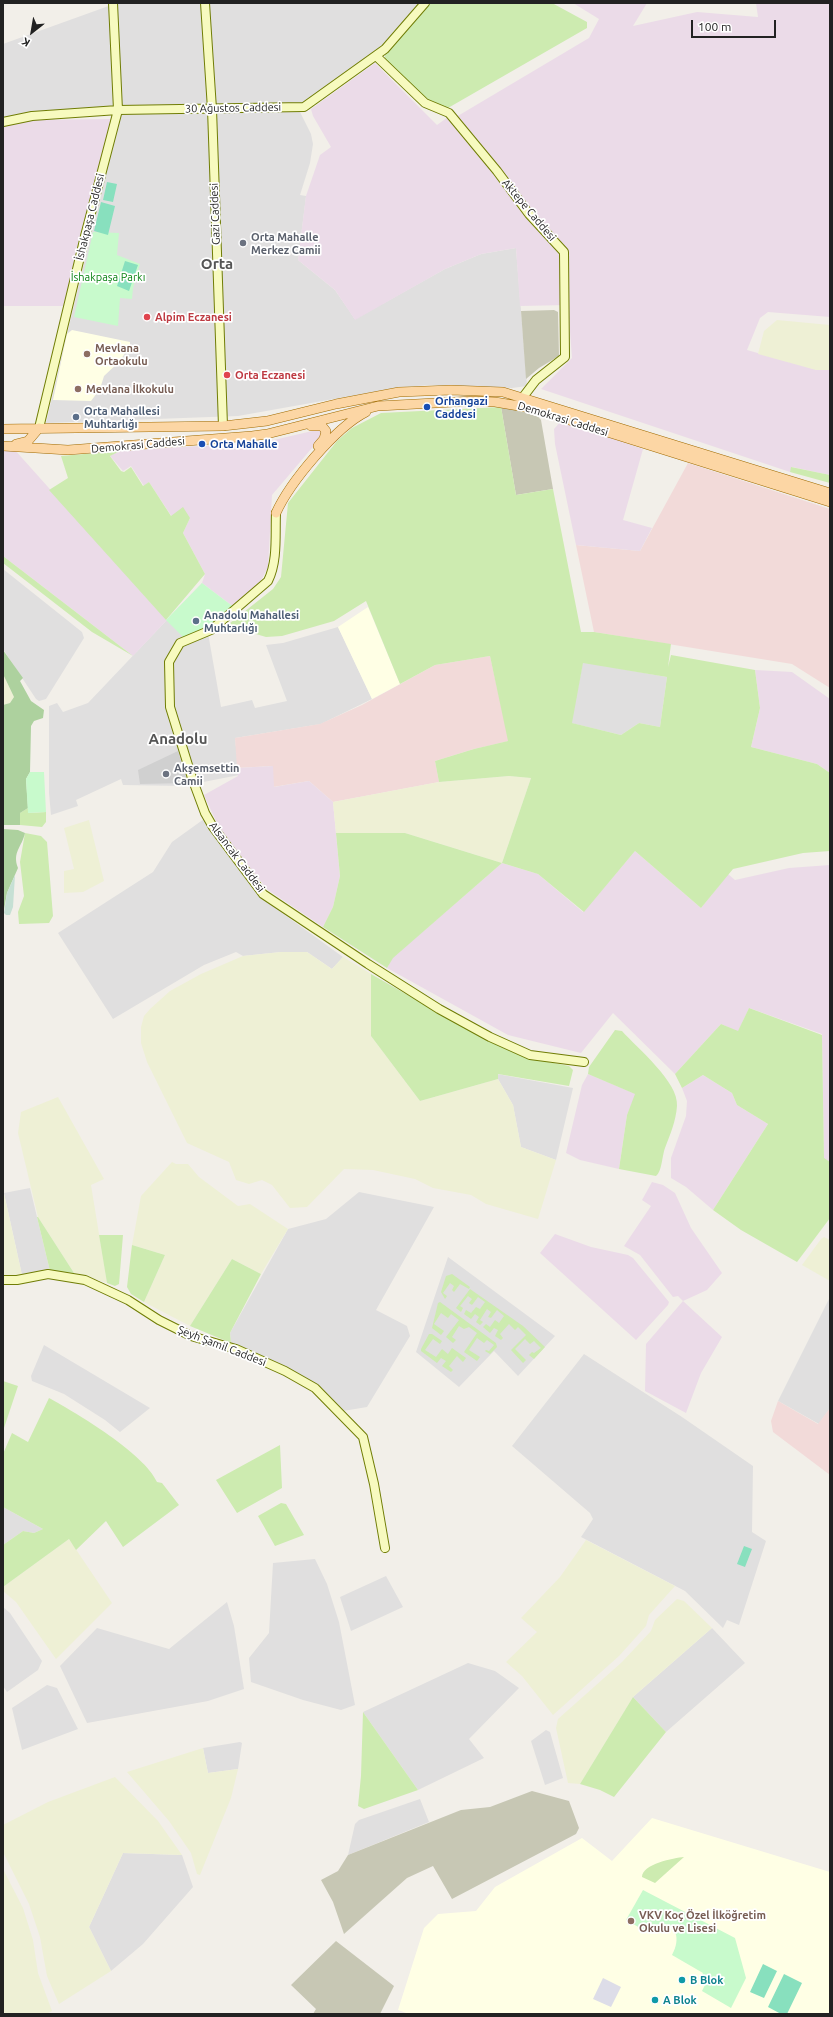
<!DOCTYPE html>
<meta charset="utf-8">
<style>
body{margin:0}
#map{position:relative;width:833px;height:2017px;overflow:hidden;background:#f2efe9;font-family:Ubuntu,sans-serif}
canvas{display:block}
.frame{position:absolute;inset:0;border:4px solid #222;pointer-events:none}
.north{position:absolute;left:12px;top:12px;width:40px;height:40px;-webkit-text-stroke:3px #fff;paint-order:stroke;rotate:211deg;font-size:11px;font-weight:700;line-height:16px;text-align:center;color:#222}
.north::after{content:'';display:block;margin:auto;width:14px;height:18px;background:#222;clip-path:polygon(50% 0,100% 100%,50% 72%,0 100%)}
.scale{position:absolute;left:691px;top:20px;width:85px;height:18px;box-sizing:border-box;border:2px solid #222;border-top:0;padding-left:5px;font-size:12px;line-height:14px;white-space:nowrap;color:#222;-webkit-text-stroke:3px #fff;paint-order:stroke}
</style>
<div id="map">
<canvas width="833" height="2017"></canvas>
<div class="frame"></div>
<div class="north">K</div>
<div class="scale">100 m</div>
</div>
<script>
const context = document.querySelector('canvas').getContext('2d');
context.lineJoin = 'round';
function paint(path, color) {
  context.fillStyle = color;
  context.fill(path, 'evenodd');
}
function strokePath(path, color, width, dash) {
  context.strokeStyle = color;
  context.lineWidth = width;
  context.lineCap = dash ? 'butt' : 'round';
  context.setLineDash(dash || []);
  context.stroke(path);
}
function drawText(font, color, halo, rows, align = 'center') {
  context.font = font + ' Ubuntu,sans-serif';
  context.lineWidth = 3.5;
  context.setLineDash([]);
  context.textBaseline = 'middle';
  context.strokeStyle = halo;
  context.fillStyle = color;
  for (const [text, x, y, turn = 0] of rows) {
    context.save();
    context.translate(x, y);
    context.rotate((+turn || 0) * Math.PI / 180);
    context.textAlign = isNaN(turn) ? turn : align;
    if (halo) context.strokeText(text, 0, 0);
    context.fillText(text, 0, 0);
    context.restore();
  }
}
const residential = new Path2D(`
 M117,3H419L375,53L300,105V112L311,134L313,144L310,163L300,195L306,196L298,260L335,290L355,319L445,269L481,254L516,248L527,386L512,388L432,385L401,387L238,416L46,423L121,107L32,112L3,118V44Z
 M3,569L82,632L84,638L46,699L39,701L36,699L3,649Z
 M202,583L208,633L221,707L252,700L255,708L287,701L266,645L283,643L338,627L372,699L321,724L235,738L239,775L183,786L123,785L121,779L76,800L78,806L51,815L49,793V706L57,703L63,712L88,703Z
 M583,662L667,677L660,727L639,723L621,735L571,723Z
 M204,819L260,897L343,957L332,969L307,952H281L243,956L236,952L204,965L113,1019L58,933L153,872L172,842Z
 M497,1074L573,1088L556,1160L521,1147L513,1105L498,1079Z
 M30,1188L50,1271L22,1275L4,1193Z
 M359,1192L434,1207L376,1310L407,1326L410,1336L367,1407L343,1411L317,1385L286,1367L231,1343L230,1333L288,1229L326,1219Z
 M448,1257L555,1336L518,1376L494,1351L459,1387L416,1352Z
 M830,1297V1408L819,1424L778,1401Z
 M44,1345L150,1408L120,1432L105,1420L64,1394L32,1381L31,1376Z
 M584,1354L682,1417L753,1466L752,1532L766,1541L739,1625L727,1620L723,1628L685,1591L581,1537L593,1519L590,1513L512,1446Z
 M3,1507L43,1529L34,1533L23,1531L3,1545Z
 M315,1559L327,1584L339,1622L355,1705L341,1710L303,1700L251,1682L249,1658L269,1633L273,1563Z
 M386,1576L403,1607L351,1631L340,1597Z
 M227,1602L234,1626L244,1689L208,1701L87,1723L60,1666L97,1628L169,1649Z
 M3,1607L10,1613L42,1661L38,1670L7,1692L3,1686Z
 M712,1628L745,1663L666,1732L633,1697Z
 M468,1663L495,1671L519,1688L469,1739L484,1758L418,1790L363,1712Z
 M47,1685L57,1688L78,1729L22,1750L12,1708Z
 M546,1730L550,1732L563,1778L545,1785L531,1741Z
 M240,1742L242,1743L238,1769L208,1773L203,1748Z
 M420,1799L429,1822L348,1855L355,1824L359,1820Z
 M123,1853L182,1855L193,1887L143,1944L111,1971L89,1927Z`);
const commercial = new Path2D(`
 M688,463L830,509V688L792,664L594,632L576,545L640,551Z
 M490,656L509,741L474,749L435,761L439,782L333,802L309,781L273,787L272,766L237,768L235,738L320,724L362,705L435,665Z
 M778,1401L818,1424L830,1408V1475L773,1432L771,1421Z`);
const industrial = new Path2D(`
 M573,3H647L633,26L697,12L758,17L756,3H830V317L768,312L760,318L747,350L818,370H830V475L792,467L790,472L541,389L572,358L568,305L520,306L516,248L481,254L445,269L355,320L335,290L298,260L306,196L320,155L331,147L313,116L311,109L375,63L437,125L448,117L451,120L589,38L599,19Z
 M112,119L66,306H3V126L29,120Z
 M561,421L643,449L623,520L652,528L640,551L576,545L555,444L554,429Z
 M321,429L323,435L272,495L268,567L258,586L235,608L202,583L205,574L183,533L190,518L172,517L149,482L144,486L131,466L123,471L110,456L118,451L265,442Z
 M3,449H14L167,620L133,656L3,556Z
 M755,670L792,672L830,699V773L817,764L751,747L760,708Z
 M273,766L274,787L309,781L333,802L340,876L333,907L323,927L268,890L221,832L204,795L238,776L237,768Z
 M635,851L701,908L728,874L735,880L789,868L830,865V1162L824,1159L822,1034L749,1008L738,1032L721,1024L675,1074L613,1013L581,1053L508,1035L387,968L392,958L502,863L538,874L583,912Z
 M588,1074L636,1094L627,1115L619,1169L580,1160L566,1153L582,1085Z
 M703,1075L732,1093L737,1105L768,1124L713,1210L686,1187L671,1178V1158L686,1116L687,1101L682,1088Z
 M652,1182L663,1185L675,1193L691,1228L722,1273L707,1290L683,1301L722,1337L701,1373L686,1413L645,1391L646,1344L683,1301L678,1296L673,1297L640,1255L624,1246L651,1206L642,1200Z
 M555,1234L591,1247L628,1255L633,1258L669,1302L668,1305L636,1340L540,1253Z`);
const education = new Path2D(`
 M72,330L130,342V345L120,361L104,376L100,389L91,401L53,400L67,334Z
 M368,607L400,684L372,699L338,627Z
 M652,1818L830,1872V2014H409L398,2010L424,1928L438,1914L476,1911L495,1887L582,1838L612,1861Z`);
const religious = new Path2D(`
 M178,751L188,783L140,784L138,770Z`);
const construction = new Path2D(`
 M554,310L558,312L559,356L539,368L526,379L521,311Z
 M501,407L534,412L541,420L553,489L516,495Z
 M532,1791L569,1801L579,1828L576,1834L452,1899L433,1866L407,1878L344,1934L333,1902L321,1880L338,1871L348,1855L461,1810L490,1807Z
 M336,1941L394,1986L380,2014H313L316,2009L291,1985Z`);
const farmland = new Path2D(`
 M777,320L830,325V370H816L758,354L764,331Z
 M3,674L14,697L10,703L3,705Z
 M509,776L531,778L502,863L405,833H336L333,802L439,782Z
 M89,820L104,881L83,892L64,893V871L74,869L64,828Z
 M281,952H307L332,969L343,957L371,974V1036L420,1101L498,1079L513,1105L521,1147L556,1160L538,1219L486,1204L471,1195L433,1188L415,1179L373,1170L344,1169L307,1207L290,1208L272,1185L262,1180L249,1184L236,1180L229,1162L187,1143L147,1062L141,1043V1027L144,1016L150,1009L170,991L201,974L243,956Z
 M58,1097L104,1179L91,1185L107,1283L74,1273L38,1217L18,1133L21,1112Z
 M172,1162L176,1164H188L199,1177L238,1206L250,1204L288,1229L261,1274L232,1259L190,1326L144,1302L165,1255L132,1245L141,1196Z
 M3,1189L22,1275L3,1278Z
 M824,1237L830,1240V1281L802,1265L821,1239Z
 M69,1539L112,1603L56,1659L16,1602L3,1591V1587Z
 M586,1540L675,1586L649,1615L646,1626L619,1656L553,1715L522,1676L506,1662L537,1632L521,1618L560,1577Z
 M677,1599L684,1601L712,1628L633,1697L580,1784L568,1783L556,1728L558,1719L622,1662L651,1631L655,1620Z
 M203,1748L208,1773L238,1769L231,1798L200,1875L197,1874L191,1853L169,1821L127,1772Z
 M115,1777L158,1821L182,1855L123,1853L89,1927L111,1971L59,2004L47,1976L40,1937L29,1904L3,1852V1825L48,1802Z
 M3,1869L23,1908L33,1940L38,1973L52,2011L46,2014H3Z`);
const grass = new Path2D(`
 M431,3H552L587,22V28L448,108L426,101L385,59V55Z
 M501,407L516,495L553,489L581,632H594L671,644L668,667L671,655L755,670L760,708L751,747L817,764L830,773V851L803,853L733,869L701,908L635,851L584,912L538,874L502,863L393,958L387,968L323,927L333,907L340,876L336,833H405L502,863L531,778L509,776L439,782L435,761L474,749L508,741L490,656L435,665L400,684L366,601L334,621L282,636L266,637L232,627L230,623L273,589L281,577L288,503L337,441L352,428L381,413ZM583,663L667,677L660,727L639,723L621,735L572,723Z
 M120,451L110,456L121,471L124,472L131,467L143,486L149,482L171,516L183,507L190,518L183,533L205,574L166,620L49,490L68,478L61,456Z
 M791,467L830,475V483L790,472Z
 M3,556L133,656L92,632L3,563Z
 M28,808V813L46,812V822L42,827L20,825V813Z
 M25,833L41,836L47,842L53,916L49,923L19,924L18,912L24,896L20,862Z
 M371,974L488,1041L529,1058L569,1066L573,1070L569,1086L498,1074V1079L420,1101L371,1036Z
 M749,1008L822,1035L824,1158L830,1162V1218L797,1262L741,1230L713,1210L768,1124L737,1105L732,1093L703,1075L682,1088L675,1074L721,1024L738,1031Z
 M615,1030L622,1031C637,1048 679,1082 677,1106C676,1121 670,1135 665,1148C662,1156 662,1172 656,1176L619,1169L627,1115L635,1094L588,1074L589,1067Z
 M37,1217H38L74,1273L50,1271Z
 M99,1235H123L119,1284L115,1286L107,1283Z
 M132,1245L165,1255L144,1302L131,1294L127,1287Z
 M232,1259L261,1274L230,1333L231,1343L190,1326Z
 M452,1274L470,1287L469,1289L460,1284L454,1292L452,1290L454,1286L450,1283L443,1293L447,1296L445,1299L441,1292L446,1276Z
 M470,1289L523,1326L545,1347L534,1359L529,1355L532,1352L534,1353L541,1348L534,1341L530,1344L525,1339L515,1349L526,1360L523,1363L511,1350L526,1335L518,1327L515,1330L509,1324L500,1334L503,1338L501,1340L495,1336L498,1330L494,1328L490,1333L483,1327L486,1324L490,1327L495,1320L499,1323L504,1316L497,1310L491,1318L488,1317L491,1312L487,1309L480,1320L483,1322L480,1325L476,1322L479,1317L475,1314L471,1319L464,1314L466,1310L471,1313L476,1307L480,1309L485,1302L478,1297L472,1305L469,1303L472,1299L468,1296L460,1306L463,1308L461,1312L456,1308Z
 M440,1302L496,1343L497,1347L490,1354L485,1351L486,1350L489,1351L494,1345L487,1340L484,1343L477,1338L469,1350L480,1357L477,1361L464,1352L477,1333L469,1327L464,1329L459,1326L452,1337L456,1340L453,1343L446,1337L459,1320L451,1314L448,1318L441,1313L434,1324L444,1331L441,1335L432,1328L438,1303Z
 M429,1334H432L442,1341L440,1344L433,1339L425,1350L436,1357L442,1349L448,1354L452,1348L466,1358L463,1362L457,1356L449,1366L453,1370L451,1372L442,1366L446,1361L441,1358L437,1363L421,1351V1349Z
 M3,1381L18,1386L3,1431Z
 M49,1398C78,1414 144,1453 157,1482L162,1483L179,1505L123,1547L106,1521L76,1550L69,1539L3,1587V1545L23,1531L34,1533L43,1529L3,1507V1454L12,1433L28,1442Z
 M280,1445L282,1488L237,1513L216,1480Z
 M281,1503L286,1504L304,1535L275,1546L258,1516Z
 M633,1697L666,1732L614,1797L600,1790L580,1784Z
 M363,1712L418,1790L364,1809L358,1806L361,1776Z
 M684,1857L655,1883L642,1877C642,1864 674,1858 684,1857Z`);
const forest = new Path2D(`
 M3,650L23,678L20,681L31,701L44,710L43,718L34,721L31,726L30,772L26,779L28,808L20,813V825H3V705L10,703L14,697L3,674Z
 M3,829L18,830L25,833C22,847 12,852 18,868L7,893L3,915Z`);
const wetland = new Path2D(`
 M15,875L13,907L10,915H6L4,913L7,893Z`);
const park = new Path2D(`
 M93,232L119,233L117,255L140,264L133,288L132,299L120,298L118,326L74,317Z
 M202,583L235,608L209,627L184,638L166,620Z
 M30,772H44L46,812L28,813L26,779Z
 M643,1890L735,1938L746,1978L731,2008L702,1991L706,1983L700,1979L703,1973L672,1955C686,1930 665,1913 649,1933L626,1920Z`);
const pitch = new Path2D(`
 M107,182L117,184L113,202L103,200Z
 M101,202L115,206L108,235L94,231Z
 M125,261L138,265L129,291L117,286Z
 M744,1546L752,1549L745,1567L737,1564Z
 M763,1964L777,1971L764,1998L750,1992Z
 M784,1974L802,1983L787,2014H781L768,2007Z`);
const plaza = new Path2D(`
 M603,1978L621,1987L611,2007L593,1999Z`);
const secondary = new Path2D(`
 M205,3L212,109L223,426
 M376,56L425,103L449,113L497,171L529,214L564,252L565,357L536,380L523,397
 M3,122L32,116L118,110L304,107L385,49L425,3
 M39,428L85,236L118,110L113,3
 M276,513C275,535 278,561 268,581L211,630L180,643L169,662L170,707L192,778L205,813L213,827L263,894L368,964L439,1009L490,1037L530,1055L584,1062
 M3,1280H17L48,1274L85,1280L128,1300L159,1320L191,1336L236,1349L285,1371L315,1388L363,1437L374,1484L385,1548`);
const primary = new Path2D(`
 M311,426H322L326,431L324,439L318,446
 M3,429L223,426L267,421L336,404L399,392L451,390L503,392L830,493
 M16,444L28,441L39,428
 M3,446L68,450L252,436L267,434L378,406L473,401L495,402L531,408L830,502
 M276,513C290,482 336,427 366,412`);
const markers = [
 [243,243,4,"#6b7280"],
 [147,317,4,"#e0444e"],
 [87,354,4,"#8d6e63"],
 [227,375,4,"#e0444e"],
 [78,389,4,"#8d6e63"],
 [427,407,4,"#1a4fb4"],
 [76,417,4,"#5c6f8a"],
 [202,444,4,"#1a4fb4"],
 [196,621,4,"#5c6f8a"],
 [166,774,4,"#6b7280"],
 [631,1921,4,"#8d6e63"],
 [682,1980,4,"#0f9aa8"],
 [655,2000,4,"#0f9aa8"]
];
const streetNames = [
 ["30 Ağustos Caddesi",233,108,-1],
 ["Aktepe Caddesi",529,210,50],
 ["Gazi Caddesi",215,214,-92],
 ["İshakpaşa Caddesi",90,217,-76],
 ["Demokrasi Caddesi",563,419,17],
 ["Demokrasi Caddesi",138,445,-5],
 ["Alsancak Caddesi",237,857,53],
 ["Şeyh Şamil Caddesi",222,1346,21]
];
const worshipNames = [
 ["Orta Mahalle",251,237],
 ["Merkez Camii",251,250],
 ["Akşemsettin",174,768],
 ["Camii",174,781]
];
const parkNames = [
 ["İshakpaşa Parkı",108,277]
];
const healthNames = [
 ["Alpim Eczanesi",155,317],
 ["Orta Eczanesi",235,375]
];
const educationNames = [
 ["Mevlana",95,348],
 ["Ortaokulu",95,361],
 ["Mevlana İlkokulu",86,389],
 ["VKV Koç Özel İlköğretim",639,1915],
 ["Okulu ve Lisesi",639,1928]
];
const transitNames = [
 ["Orhangazi",435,401],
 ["Caddesi",435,414],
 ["Orta Mahalle",210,444]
];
const serviceNames = [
 ["Orta Mahallesi",84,411],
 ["Muhtarlığı",84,424],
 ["Anadolu Mahallesi",204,615],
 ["Muhtarlığı",204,628]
];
const cultureNames = [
 ["B Blok",690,1980],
 ["A Blok",663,2000]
];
const districtNames = [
 ["Orta",217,264],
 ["Anadolu",178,739]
];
paint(residential, '#e0dfdf');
paint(commercial, '#f2dad9');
paint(industrial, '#ebdbe8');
paint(education, '#ffffe5');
paint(religious, '#d0d0d0');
paint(construction, '#c7c7b4');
paint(farmland, '#eef0d5');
paint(grass, '#cdebb0');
paint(forest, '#add19e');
paint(wetland, '#c6e0d4');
paint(park, '#c8facc');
paint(pitch, '#88e0be');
paint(plaza, '#dddde8');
strokePath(secondary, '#707d05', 10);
strokePath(primary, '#a06b00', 10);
strokePath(secondary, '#f7fabf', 8);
strokePath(primary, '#fcd6a4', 9);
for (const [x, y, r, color] of markers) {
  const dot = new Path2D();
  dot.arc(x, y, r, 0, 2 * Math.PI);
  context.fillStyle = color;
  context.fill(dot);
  strokePath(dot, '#fff', 1.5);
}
drawText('11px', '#222', '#fff', streetNames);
drawText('bold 11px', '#5b616d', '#fff', worshipNames, 'left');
drawText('11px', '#0c8416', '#fff', parkNames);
drawText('bold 11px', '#be3a42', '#fff', healthNames, 'left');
drawText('bold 11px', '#785e54', '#fff', educationNames, 'left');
drawText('bold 11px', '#164399', '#fff', transitNames, 'left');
drawText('bold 11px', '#4e5e75', '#fff', serviceNames, 'left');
drawText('bold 11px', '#0d838f', '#fff', cultureNames, 'left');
drawText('bold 15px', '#555', '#fff', districtNames);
</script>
